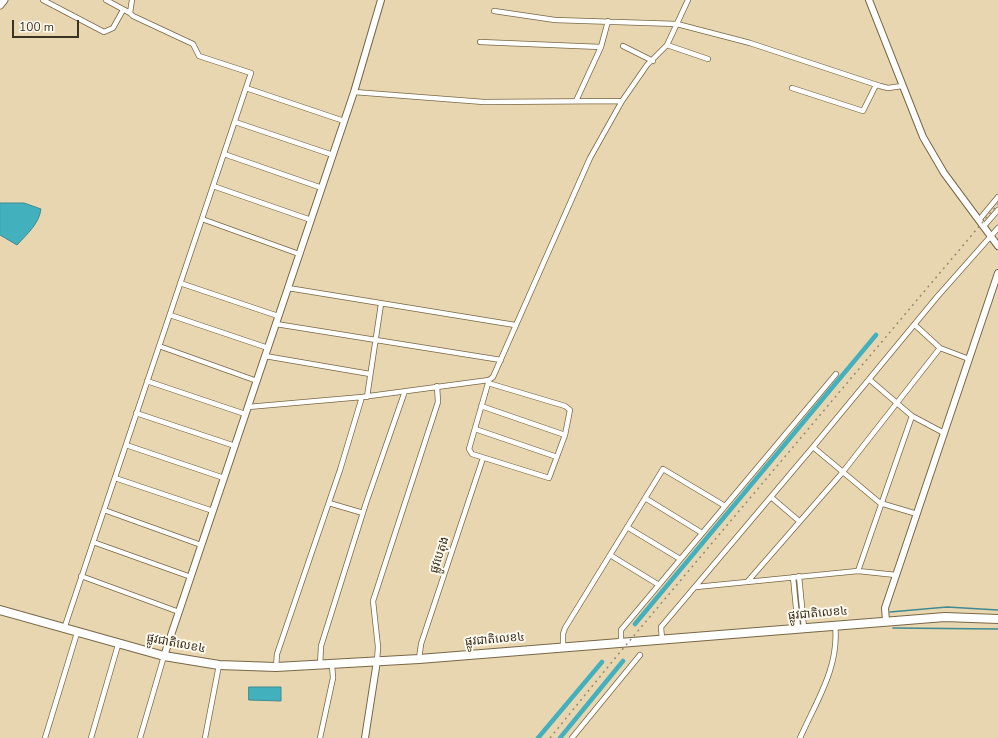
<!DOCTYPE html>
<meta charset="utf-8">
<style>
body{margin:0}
#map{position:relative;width:998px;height:738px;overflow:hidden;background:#e8d6b1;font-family:"Nunito Sans",sans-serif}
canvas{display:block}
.scale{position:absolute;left:12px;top:20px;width:67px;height:18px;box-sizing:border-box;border:2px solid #3a3324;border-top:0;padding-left:5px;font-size:12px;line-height:14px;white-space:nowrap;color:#3a3324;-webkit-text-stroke:3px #fef9ed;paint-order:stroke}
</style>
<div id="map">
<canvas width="998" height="738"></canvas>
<div class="scale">100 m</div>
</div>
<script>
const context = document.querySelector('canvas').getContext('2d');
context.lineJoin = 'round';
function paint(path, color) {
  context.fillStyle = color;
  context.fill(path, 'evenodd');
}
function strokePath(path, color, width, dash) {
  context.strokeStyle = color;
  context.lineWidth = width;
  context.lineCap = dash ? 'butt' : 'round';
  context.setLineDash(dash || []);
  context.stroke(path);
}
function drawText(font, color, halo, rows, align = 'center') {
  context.font = font + ' "Nunito Sans","Noto Sans Khmer",sans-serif';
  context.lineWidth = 4;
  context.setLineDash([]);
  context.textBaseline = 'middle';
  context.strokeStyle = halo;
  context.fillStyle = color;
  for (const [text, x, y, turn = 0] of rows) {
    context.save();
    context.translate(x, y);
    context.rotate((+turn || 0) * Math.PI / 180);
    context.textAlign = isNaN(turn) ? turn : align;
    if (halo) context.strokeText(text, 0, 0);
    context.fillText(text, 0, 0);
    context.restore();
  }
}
const water = new Path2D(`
 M0,203H24L41,209C39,224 27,234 17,245L0,235Z
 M249,687H281V701L249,700Z`);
const stream = new Path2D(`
 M890,612L947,607L998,610
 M893,628L998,629`);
const canal = new Path2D(`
 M635,624L876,335
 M538,738L602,662
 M560,738L623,661`);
const street = new Path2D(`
 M43,0L104,32L113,28L123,10
 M106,0L130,13
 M494,11L555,20L677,24L750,43L880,86L888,88L902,86
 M480,42L601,47
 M667,45L708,59
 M623,46L653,61
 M246,88L344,121
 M792,88L863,111L876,85
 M354,92L484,102L622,101
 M576,101L601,47L608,21
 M235,122L333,155
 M224,154L322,188
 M213,186L311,220
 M202,219L299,254
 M979,220L998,197
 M984,226L998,210
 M180,283L278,316
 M288,288L515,325
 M170,315L268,348
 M276,324L501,360
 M915,325L940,348L969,359
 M159,346L257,381
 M265,356L370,374
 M870,380L912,416L944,433
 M147,381L245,414
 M488,383L565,406L570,410L565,435L549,478L472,454L469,449L489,380
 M367,397L381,304
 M481,406L565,435
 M248,407L362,397L489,380L493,377L590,158L622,101L647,65L667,45L688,0
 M136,413L235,446
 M475,429L557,457
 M126,445L224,478
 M813,447L880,503L917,514
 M115,478L213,511
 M771,497L799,521
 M645,498L702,533
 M329,503L363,513
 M104,510L201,545
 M627,527L680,559
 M93,542L191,577
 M610,555L659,585
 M858,571L896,575
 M81,576L179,612
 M799,576L804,628
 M793,577L798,628
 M748,581L842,473L940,348
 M696,587L858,571L912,416
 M64,629L251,73L199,56L193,44L133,16L130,13L132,0
 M662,639L661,627L813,447L937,297L998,228
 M621,642V630L836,374
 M563,647V634L565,628L663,469L725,506
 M419,659L421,644L483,458
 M377,661L378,647L373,601L438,402L437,386
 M320,666L321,646L366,503L405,391
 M276,667L277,654L340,470L362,397
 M45,738L77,633
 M91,738L118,645
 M140,738L164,656
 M205,738L219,665
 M320,738L333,678L332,665
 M572,738L640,655
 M800,738C816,702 840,666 835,625`);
const secondary = new Path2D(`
 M869,0L923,137L944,173L998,246
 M886,621L885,608L998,273
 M164,656L354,92L381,0
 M365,738L377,661`);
const primary = new Path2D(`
 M0,5L4,0`);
const highway = new Path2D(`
 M0,610L164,656L219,665L276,667L419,659L945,617L998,619`);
const rail = new Path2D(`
 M550,738L616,657L998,204`);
const streetNames = [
 ["ផ្លូវបេតុង",440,555,-72],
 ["ផ្លូវជាតិលេខ៤",818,614,-5],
 ["ផ្លូវជាតិលេខ៤",495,640,-5],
 ["ផ្លូវជាតិលេខ៤",176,644,11]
];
paint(water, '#43b0bd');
strokePath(water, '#408a8f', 1);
strokePath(stream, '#408a8f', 1.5);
strokePath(canal, '#43b0bd', 4.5);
strokePath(street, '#776745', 6);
strokePath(secondary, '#776745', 8);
strokePath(primary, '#776745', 9);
strokePath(highway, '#776745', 10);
strokePath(street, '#fff', 4.5);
strokePath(secondary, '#fff', 6);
strokePath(primary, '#fff', 7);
strokePath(highway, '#fff', 8);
strokePath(rail, '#978a6f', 1.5, [2, 4]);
drawText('12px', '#3a3324', '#fef9ed', streetNames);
</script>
